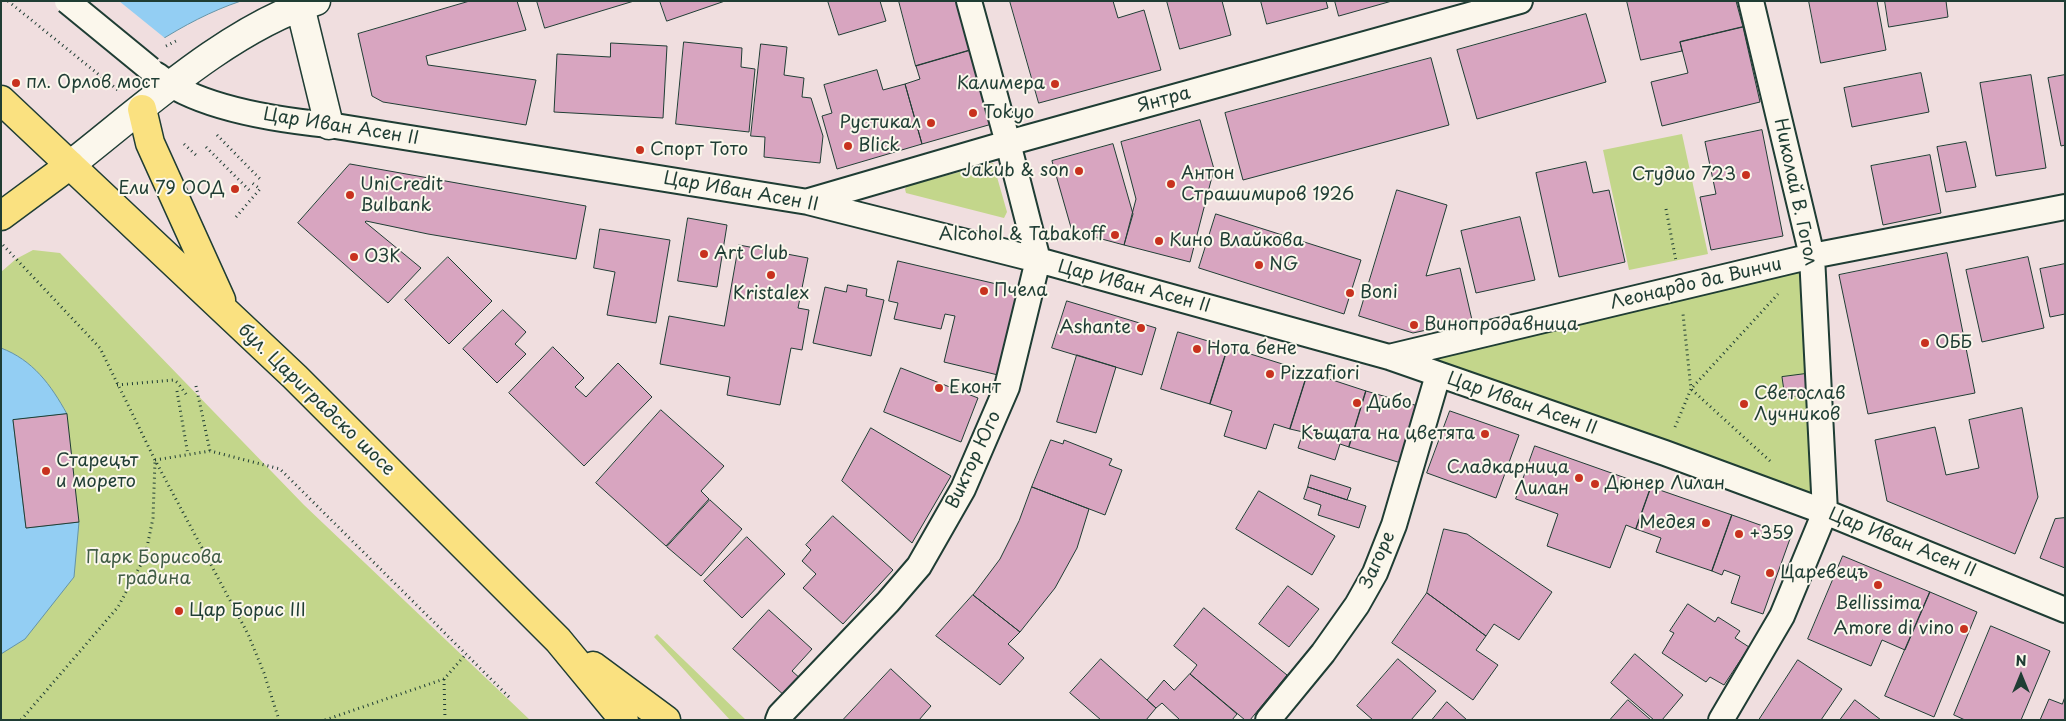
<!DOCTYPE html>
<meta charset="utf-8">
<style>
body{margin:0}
#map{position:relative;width:2066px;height:721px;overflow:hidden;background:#f0dedf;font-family:"Playpen Sans",sans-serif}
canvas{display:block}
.frame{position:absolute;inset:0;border:2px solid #1f3d34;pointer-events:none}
.north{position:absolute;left:1996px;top:651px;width:50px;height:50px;-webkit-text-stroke:4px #fbf7ec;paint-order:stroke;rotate:0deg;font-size:14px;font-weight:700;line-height:20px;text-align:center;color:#1f3d34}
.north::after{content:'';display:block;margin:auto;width:18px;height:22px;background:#1f3d34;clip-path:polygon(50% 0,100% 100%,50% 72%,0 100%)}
</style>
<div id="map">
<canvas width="2066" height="721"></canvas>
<div class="frame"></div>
<div class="north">N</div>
</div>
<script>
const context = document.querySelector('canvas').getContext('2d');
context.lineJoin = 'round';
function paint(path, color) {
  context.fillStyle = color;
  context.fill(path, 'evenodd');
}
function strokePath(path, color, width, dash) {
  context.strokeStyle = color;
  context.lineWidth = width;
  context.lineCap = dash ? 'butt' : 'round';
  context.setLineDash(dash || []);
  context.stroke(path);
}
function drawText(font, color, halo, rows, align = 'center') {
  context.font = font + ' "Playpen Sans",sans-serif';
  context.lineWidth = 4;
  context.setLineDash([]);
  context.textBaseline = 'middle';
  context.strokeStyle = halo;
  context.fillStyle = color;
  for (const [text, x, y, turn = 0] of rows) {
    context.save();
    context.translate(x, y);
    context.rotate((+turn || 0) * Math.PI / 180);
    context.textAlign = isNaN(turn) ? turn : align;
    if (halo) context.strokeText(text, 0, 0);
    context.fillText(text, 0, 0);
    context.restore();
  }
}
const green = new Path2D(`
 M1682,134L1708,254L1629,270L1603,150Z
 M993,163L1007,212L1004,218L906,193L905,189L907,186Z
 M33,250L60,253L304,505L530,720H1V272L16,259Z
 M1812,256L1825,512L1389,357Z
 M657,634L746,720H730L654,637Z`);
const water = new Path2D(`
 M99,1H241C181,21 131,60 79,96Z
 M1,348C33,360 51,385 67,414L13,420L26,528L79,522L74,577L25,639L1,654Z`);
const pier = new Path2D(`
 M94,1H119L166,39L81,98L1,163V69L28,46Z`);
const building = new Path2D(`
 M470,1H517L526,30L426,56L428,65L536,80L526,125L383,102L372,96L358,34Z
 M537,1H634L545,28Z
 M660,1H725L667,21Z
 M828,1H880L886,21L839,35Z
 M899,1H957L971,50L916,66Z
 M1010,1H1113L1118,18L1144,10L1161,70L1039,103Z
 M1167,1H1222L1231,35L1180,49Z
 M1261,1H1326L1328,8L1267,24Z
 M1335,1H1392L1339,16Z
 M1627,1H1736L1743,27L1680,42L1682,51L1641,60Z
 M1809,1H1877L1886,50L1821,63Z
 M1885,1H1946L1948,17L1889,27Z
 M1586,14L1606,82L1477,119L1457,50Z
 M1743,27L1760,102L1662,126L1651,82L1688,73L1680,42Z
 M684,42L742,48L741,67L755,69L749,132L676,124Z
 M611,43L667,46L663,118L554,112L557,54L610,57Z
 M761,44L787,47L784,75L804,78L802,97L811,98L823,136L820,163L764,157L765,137L751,136Z
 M971,50L992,124L922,144L905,84L920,79L916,66Z
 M1431,58L1449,125L1243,180L1225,113Z
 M877,70L883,90L905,84L922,144L837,169L822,116L832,113L824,85Z
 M1921,73L1929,112L1852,127L1844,88Z
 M2031,75L2046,168L1996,176L1980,83Z
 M2065,75V145L2061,146L2048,78Z
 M1200,120L1214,169L1190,262L1124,245L1136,199L1121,142Z
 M1762,130L1783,236L1711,250L1700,197L1716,194L1705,142Z
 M1966,142L1976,187L1946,192L1937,147Z
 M1113,144L1133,214L1124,245L1072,231L1052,161Z
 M1930,155L1941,213L1883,225L1871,166Z
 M1586,162L1593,193L1609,190L1625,262L1559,277L1536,173Z
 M350,164L586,206L576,259L428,234L366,221L365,222L421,268L388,303L298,223Z
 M1397,190L1447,205L1426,276L1460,268L1472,320L1413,333L1359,316Z
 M1216,214L1361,260L1344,314L1199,268Z
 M1520,217L1535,280L1476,293L1461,231Z
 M688,218L727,225L717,287L678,281Z
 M600,229L670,240L656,323L607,315L615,272L594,268Z
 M739,245L808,258L798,308L809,310L802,350L791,348L780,405L727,395L730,377L660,364L669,316L724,326Z
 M1947,253L1975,393L1868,414L1839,275Z
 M448,257L492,301L449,344L405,300Z
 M2028,257L2044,328L1982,342L1966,270Z
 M898,261L1018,289L998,375L944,362L955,316L945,314L941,329L894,319L898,303L889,301Z
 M2065,264V314L2050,317L2040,269Z
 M848,285L867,289L866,296L884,300L871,356L813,343L825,287L846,292Z
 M1067,301L1156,328L1142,375L1052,348Z
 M503,310L526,332L515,344L526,354L497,383L463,349Z
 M1178,332L1228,347L1210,404L1161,389Z
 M553,347L584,378L575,387L586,397L618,363L652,397L584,466L509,393Z
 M1228,347L1308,372L1290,429L1274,424L1266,449L1224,436L1232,411L1210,404Z
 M1077,355L1116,367L1096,433L1057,422Z
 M901,368L978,398L961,442L884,412Z
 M1308,372L1366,391L1349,447L1340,444L1335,460L1298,448L1303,432L1290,429Z
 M1805,374L1808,394L1785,398L1782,377Z
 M1366,391L1418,406L1401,463L1349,447Z
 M2022,408L2038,497L2015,554L1887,501L1875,440L1935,427L1946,475L1979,468L1969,420Z
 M661,410L724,466L701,491L709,499L666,546L596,483Z
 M1450,411L1519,435L1496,498L1427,473Z
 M67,414L79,522L26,528L13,420Z
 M871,428L951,476L912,543L842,481Z
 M1051,440L1063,444L1064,440L1112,459L1109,465L1122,470L1105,515L1032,487Z
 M1535,446L1651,487L1636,529L1626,525L1610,568L1547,546L1558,514L1516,499Z
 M1311,475L1351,488L1347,500L1308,487Z
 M1032,487L1089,509L1077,548L1055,588L1020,632L973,595L1000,559L1019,521Z
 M1308,487L1366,506L1359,528L1318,515L1321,505L1304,499Z
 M1651,487L1732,515L1712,571L1656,552L1661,538L1636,529Z
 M1259,491L1335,536L1312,575L1236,529Z
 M710,500L742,529L701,576L667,547Z
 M1732,515L1791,536L1763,614L1731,603L1740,576L1724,570L1722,575L1712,571Z
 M833,516L893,570L843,624L803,588L816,574L802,561L811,550L806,545Z
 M2065,518V568L2040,558L2055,519Z
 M1444,529L1467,534L1552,592L1519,640L1494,624L1486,636L1427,593Z
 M747,537L785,574L742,618L704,581Z
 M1843,556L1930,592L1905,650L1882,640L1871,666L1808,639Z
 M1288,586L1319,609L1289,647L1259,624Z
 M1930,592L1977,612L1934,717L1885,696Z
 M1427,593L1486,636L1476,650L1498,665L1473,700L1392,643Z
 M973,595L1020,632L1008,644L1024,658L1000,685L936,636Z
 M1688,604L1715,622L1718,617L1740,631L1735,638L1749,647L1724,685L1710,677L1706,682L1662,653L1674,633L1670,631Z
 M1204,608L1287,675L1250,720H1245L1190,674L1197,665L1174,646Z
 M769,610L812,649L792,671L802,680L786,697L733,649Z
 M1991,626L2050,651L2021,720H1965L1954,715Z
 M1635,654L1683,695L1662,720H1654L1611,683Z
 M1101,659L1156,708L1146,720H1101L1070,693Z
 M1398,659L1436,691L1411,720H1373L1357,706Z
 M1798,660L1842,689L1821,720H1759Z
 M891,669L931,706L919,720H843Z
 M1190,674L1237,714L1232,720H1180L1162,703L1156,708L1147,700L1164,680L1174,690Z
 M2065,697V720H2040L2049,699L2062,704Z
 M1628,700L1651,720H1610Z
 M1855,700L1881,720H1840Z
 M1447,702L1467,720H1432Z`);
const path = new Path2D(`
 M166,46L178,40
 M217,135L260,179
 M184,144L198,157
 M206,147L252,193
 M1666,209L1676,261
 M236,217L260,189L251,182
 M3,245L100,348L155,460L248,634L264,673L279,720
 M117,385L174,380L178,383L188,397
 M196,386L210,451
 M177,391L188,455
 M1675,427L1691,389L1683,314
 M155,460L210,451L280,469L511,699
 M1770,461L1691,389L1778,294
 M444,679L445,720
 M21,720L118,607L145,557L153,518L155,461
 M325,720L444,679L466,654`);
const minor = new Path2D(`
 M157,75C197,108 278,120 329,125L808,202L1038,260L1389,357L1665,453L1825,512L2065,610
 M809,201L1008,143L1520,1
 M1389,357L1812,256L2065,207
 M778,720L780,715L888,602L919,566L963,489L1007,387L1038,260L1008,143L969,1
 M1268,720L1323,653L1357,605L1375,573L1394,525L1438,375
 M1721,720L1782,616L1825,512L1812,256L1751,1`);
const secondary = new Path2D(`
 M300,6L329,125
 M70,165C143,108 228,29 316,1`);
const primary = new Path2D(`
 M1,100L70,165L1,216`);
const trunk = new Path2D(`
 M142,109L150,143L221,300
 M70,165L295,377L558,640L624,720
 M593,666L666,720`);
const pathBridge = new Path2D(`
 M8,1L119,91`);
const minorBridge = new Path2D(`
 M67,1L150,69`);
const markers = [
 [16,83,5,"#c8321e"],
 [1055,84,5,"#c8321e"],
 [973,113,5,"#c8321e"],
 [931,123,5,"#c8321e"],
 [848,146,5,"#c8321e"],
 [640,150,5,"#c8321e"],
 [1079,171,5,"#c8321e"],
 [1746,175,5,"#c8321e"],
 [1171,184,5,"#c8321e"],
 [235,189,5,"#c8321e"],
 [350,195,5,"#c8321e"],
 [1115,235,5,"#c8321e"],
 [1159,241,5,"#c8321e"],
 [704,254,5,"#c8321e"],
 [354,257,5,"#c8321e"],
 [1259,265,5,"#c8321e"],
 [771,275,5,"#c8321e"],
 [984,291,5,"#c8321e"],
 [1350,293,5,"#c8321e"],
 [1414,325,5,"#c8321e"],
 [1141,328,5,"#c8321e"],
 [1925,343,5,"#c8321e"],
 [1197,349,5,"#c8321e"],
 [1270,374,5,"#c8321e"],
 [939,388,5,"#c8321e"],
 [1357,403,5,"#c8321e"],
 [1744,404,5,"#c8321e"],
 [1485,434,5,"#c8321e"],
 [46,471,5,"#c8321e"],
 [1579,478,5,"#c8321e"],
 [1595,484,5,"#c8321e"],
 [1706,523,5,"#c8321e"],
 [1739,534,5,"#c8321e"],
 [1770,573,5,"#c8321e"],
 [1878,585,5,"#c8321e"],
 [179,611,5,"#c8321e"],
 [1964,629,5,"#c8321e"]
];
const poiNames = [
 ["пл. Орлов мост",26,83],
 ["Калимера",1045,84,"right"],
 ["Tokyo",983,113],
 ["Рустикал",921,123,"right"],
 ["Blick",858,146],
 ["Спорт Тото",650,150],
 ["Jakub & son",1069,171,"right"],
 ["Антон",1181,174],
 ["Страшимиров 1926",1181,195],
 ["Студио 723",1736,175,"right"],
 ["UniCredit",360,185],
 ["Bulbank",360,206],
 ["Ели 79 ООД",225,189,"right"],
 ["Alcohol & Tabakoff",1105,235,"right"],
 ["Кино Влайкова",1169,241],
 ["Art Club",714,254],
 ["ОЗК",364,257],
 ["NG",1269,265],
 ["Пчела",994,291],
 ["Boni",1360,293],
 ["Kristalex",771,294,"center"],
 ["Винопродавница",1424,325],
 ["Ashante",1131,328,"right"],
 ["ОББ",1935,343],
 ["Нота бене",1207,349],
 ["Pizzafiori",1280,374],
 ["Еконт",949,388],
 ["Светослав",1754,394],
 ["Лучников",1754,415],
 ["Дибо",1367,403],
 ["Къщата на цветята",1475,434,"right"],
 ["Старецът",56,461],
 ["и морето",56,482],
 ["Сладкарница",1569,468,"right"],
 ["Лилан",1569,489,"right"],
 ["Дюнер Лилан",1605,484],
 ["Медея",1696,523,"right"],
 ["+359",1749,534],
 ["Царевецъ",1780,573],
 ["Bellissima",1878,604,"center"],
 ["Цар Борис III",189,611],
 ["Amore di vino",1954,629,"right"]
];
const streetNames = [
 ["Янтра",1164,100,-15],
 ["Цар Иван Асен II",341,127,9],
 ["Цар Иван Асен II",741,192,10],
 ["Николай В. Гогол",1795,192,78],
 ["Леонардо да Винчи",1696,284,-13],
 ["Цар Иван Асен II",1134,287,15],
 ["бул. Цариградско шосе",316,400,44],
 ["Цар Иван Асен II",1522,404,19],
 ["Виктор Юго",974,460,-65],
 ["Цар Иван Асен II",1902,543,22],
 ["Загоре",1378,560,-66]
];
const parkNames = [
 ["Парк Борисова",154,558],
 ["градина",154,579]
];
paint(green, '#c3d68b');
paint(water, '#93cef3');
strokePath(water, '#6594a7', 1);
paint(pier, '#f0dedf');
paint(building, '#d8a5c0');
strokePath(building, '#1f3d34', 1);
strokePath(minor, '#1f3d34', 28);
strokePath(secondary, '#1f3d34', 31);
strokePath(primary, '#1f3d34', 31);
strokePath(trunk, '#1f3d34', 31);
strokePath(path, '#1f3d34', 3, [1, 4]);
strokePath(minor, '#fbf7ec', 24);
strokePath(secondary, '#fbf7ec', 28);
strokePath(primary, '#fae180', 28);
strokePath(trunk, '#fae180', 28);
strokePath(minorBridge, '#1f3d34', 28, []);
strokePath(pathBridge, '#1f3d34', 3, [1, 4]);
strokePath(minorBridge, '#fbf7ec', 24);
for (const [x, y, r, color] of markers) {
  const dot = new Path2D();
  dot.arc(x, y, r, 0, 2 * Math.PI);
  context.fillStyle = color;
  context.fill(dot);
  strokePath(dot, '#fbf7ec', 2);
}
drawText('18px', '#1f3d34', '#fbf7ec', poiNames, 'left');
drawText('18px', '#1f3d34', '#fbf7ec', streetNames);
drawText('18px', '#405c45', '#fbf7ec', parkNames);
</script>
